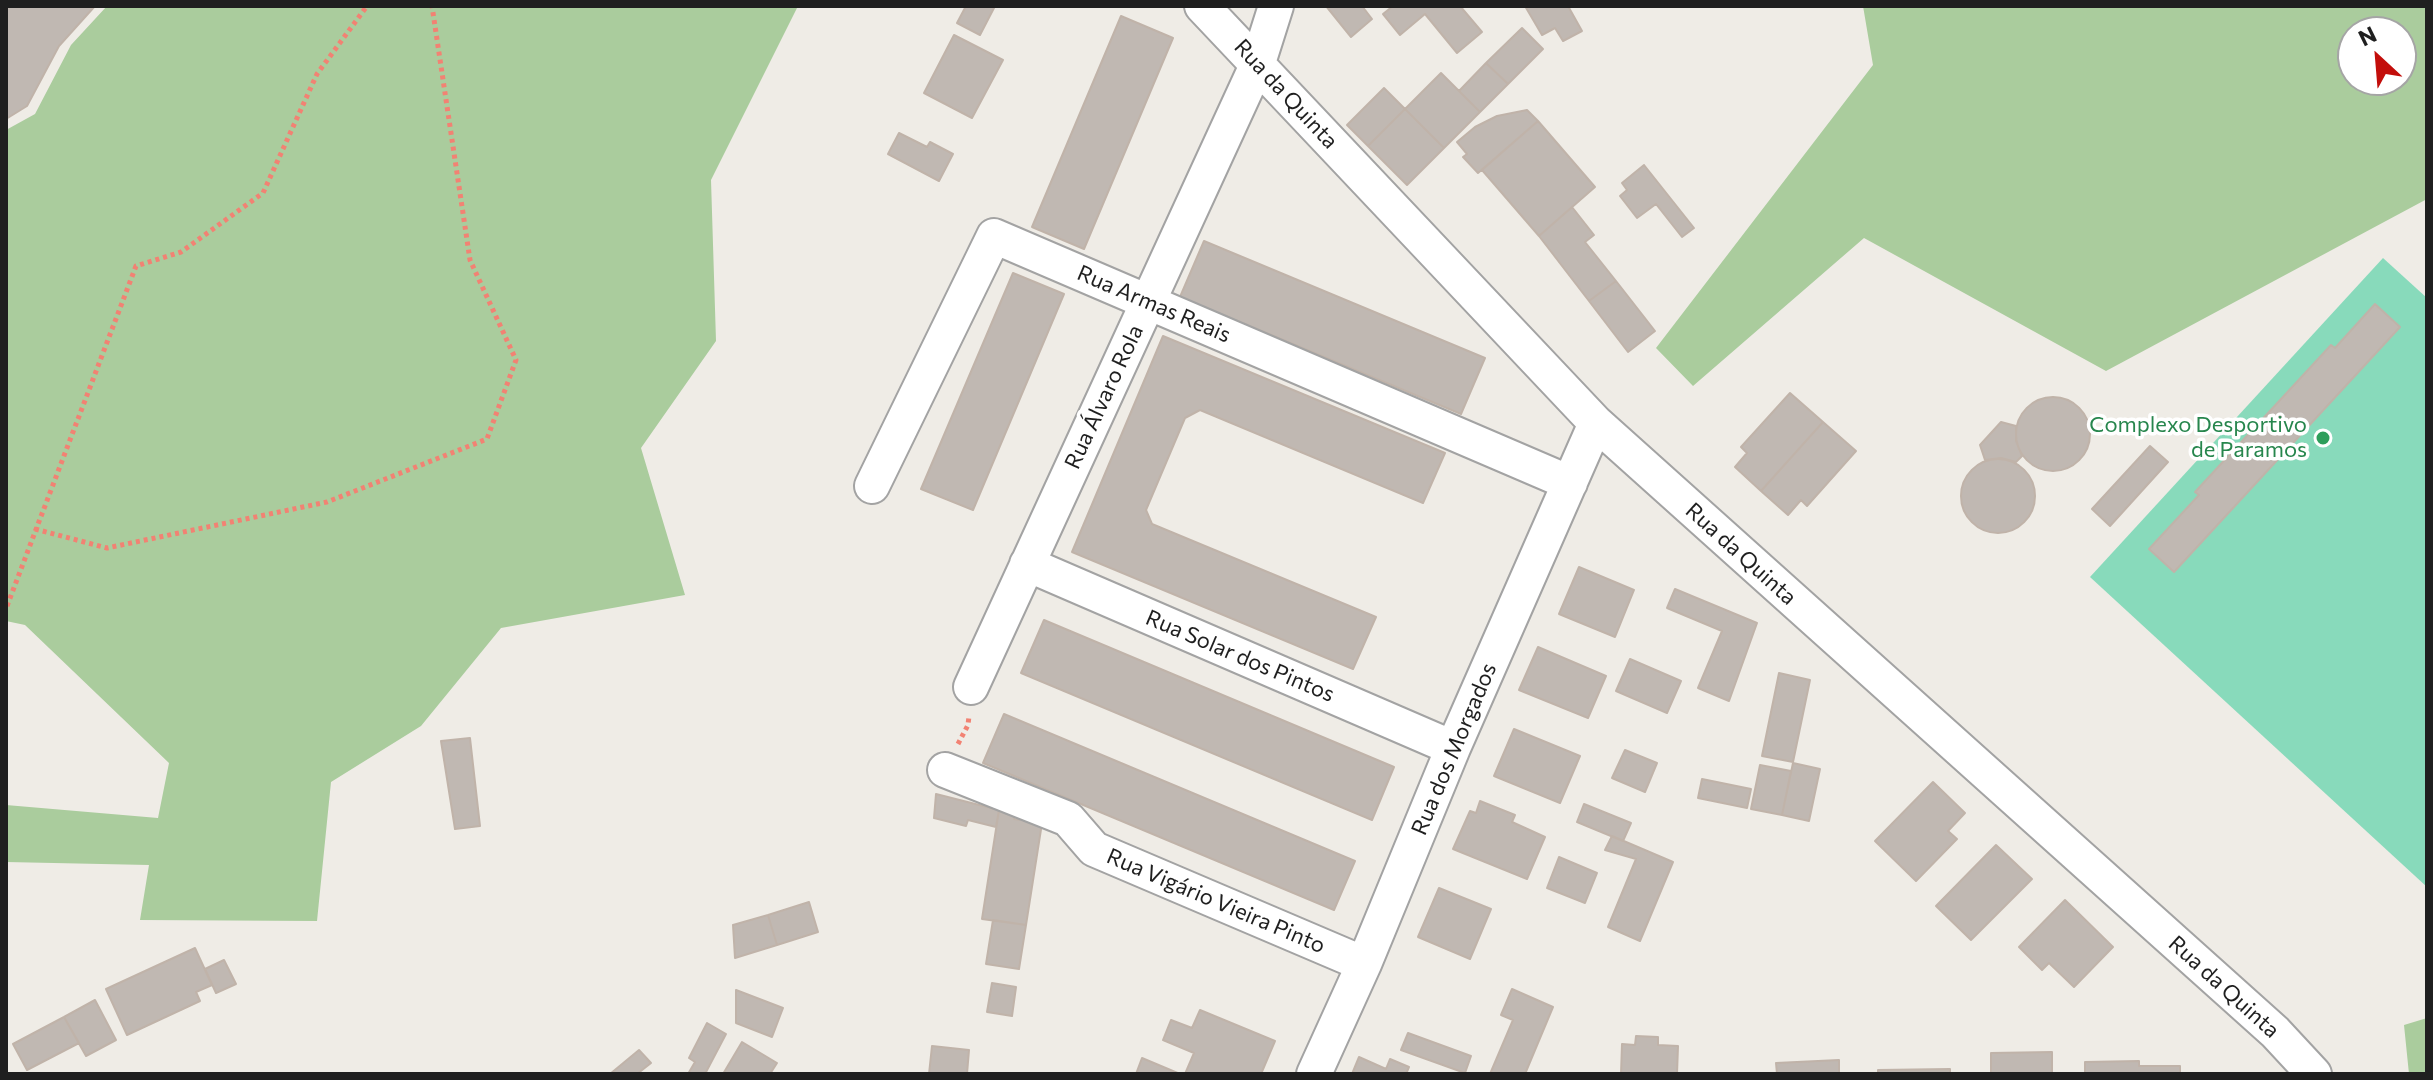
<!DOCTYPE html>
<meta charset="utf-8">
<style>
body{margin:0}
#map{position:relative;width:2433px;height:1080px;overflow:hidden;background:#efece6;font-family:Commissioner,sans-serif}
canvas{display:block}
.frame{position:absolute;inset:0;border:8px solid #1f1f1f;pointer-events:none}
.north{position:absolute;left:2337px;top:16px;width:80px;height:80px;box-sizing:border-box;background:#fff;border:2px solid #a5a5a5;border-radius:50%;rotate:334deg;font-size:22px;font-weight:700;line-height:32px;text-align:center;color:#1f1f1f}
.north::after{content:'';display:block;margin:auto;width:28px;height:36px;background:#c30e0b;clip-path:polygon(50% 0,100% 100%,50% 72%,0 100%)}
</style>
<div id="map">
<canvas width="2433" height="1080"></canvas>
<div class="frame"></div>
<div class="north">N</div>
</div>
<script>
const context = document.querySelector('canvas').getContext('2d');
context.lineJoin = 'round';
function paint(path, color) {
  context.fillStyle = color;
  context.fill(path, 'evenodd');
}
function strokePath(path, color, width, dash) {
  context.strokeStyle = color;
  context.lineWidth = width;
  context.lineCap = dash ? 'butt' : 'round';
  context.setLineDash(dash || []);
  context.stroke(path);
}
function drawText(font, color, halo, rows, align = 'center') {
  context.font = font + ' Commissioner,sans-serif';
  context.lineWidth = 7;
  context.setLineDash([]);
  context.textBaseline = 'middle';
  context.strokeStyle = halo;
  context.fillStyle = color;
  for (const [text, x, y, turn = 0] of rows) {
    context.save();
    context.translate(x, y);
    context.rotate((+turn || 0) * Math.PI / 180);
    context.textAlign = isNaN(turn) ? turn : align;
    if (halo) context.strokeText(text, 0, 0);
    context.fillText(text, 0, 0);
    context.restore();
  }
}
const forest = new Path2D(`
 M107,6H798L711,180L716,341L641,448L685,595L501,628L421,726L331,782L317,921L140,920L149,865L6,862V805L158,818L169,763L25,625L6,621V130L35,114L71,45Z
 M1863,6H2427V199L2106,371L1864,238L1693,386L1656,348L1873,65ZM2353,32H2401V80H2353Z
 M2427,1018V1074H2409L2404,1025Z`);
const pitch = new Path2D(`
 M2383,258L2427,298V887L2090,577Z`);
const building = new Path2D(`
 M6,6H95L59,46L27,106L6,119Z
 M966,6H995L980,35L957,23Z
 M1326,6H1362L1372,19L1351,37Z
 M1393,6H1460L1482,32L1457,53L1425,14L1400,35L1383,14Z
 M1525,6H1568L1582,31L1563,41L1555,28L1542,35Z
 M1121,16L1173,38L1084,249L1032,227Z
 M1522,28L1543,49L1508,84L1486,63Z
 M954,35L1003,60L972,118L924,93Z
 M1486,63L1508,84L1480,112L1459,91Z
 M1441,73L1480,112L1444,148L1405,109Z
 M1384,88L1405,109L1368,146L1347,125Z
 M1405,109L1444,148L1407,185L1368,146Z
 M1527,110L1538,121L1478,173L1463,157L1467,154L1457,142L1475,127L1497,116Z
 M1538,121L1595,187L1539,236L1482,170Z
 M899,133L927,147L930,142L953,154L939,181L888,154Z
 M1644,165L1694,228L1682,237L1656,204L1637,218L1620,196L1627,190L1622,183Z
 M1572,207L1594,235L1585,242L1616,281L1589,301L1539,236Z
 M1204,241L1485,358L1461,414L1180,297Z
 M1013,273L1064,294L973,510L921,489Z
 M1616,281L1655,331L1628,352L1589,301Z
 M2375,304L2400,327L2174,572L2149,549L2199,495L2195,492L2331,345L2335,348Z
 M1163,336L1445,453L1423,503L1200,410L1185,418L1146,510L1152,524L1376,617L1353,669L1072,552Z
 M1790,393L1823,422L1761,491L1735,467L1747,453L1741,447Z
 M2016 434a37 37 0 1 1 74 0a37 37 0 1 1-74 0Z
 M1823,422L1856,451L1807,506L1801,500L1788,515L1761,491Z
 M2001,422L2016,426V441L2022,456L2016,462L2001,458L1985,460L1980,445Z
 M2150,446L2168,462L2110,526L2092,509Z
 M1961 496a37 37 0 1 1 74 0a37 37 0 1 1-74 0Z
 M1579,567L1634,590L1615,637L1559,614Z
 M1675,589L1757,623L1729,701L1698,688L1722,631L1667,608Z
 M1044,620L1394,767L1372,820L1021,673Z
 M1538,647L1606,676L1588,718L1519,690Z
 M1630,659L1681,681L1667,713L1616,691Z
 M1779,673L1810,680L1793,762L1762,756Z
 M1004,714L1355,861L1334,910L983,763Z
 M1514,729L1580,756L1560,803L1494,776Z
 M470,738L480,826L455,829L441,741Z
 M1625,750L1657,763L1645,792L1612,778Z
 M1793,763L1820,769L1809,821L1782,815Z
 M1760,765L1791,771L1782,815L1751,809Z
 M1702,779L1751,789L1747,808L1698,798Z
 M1933,782L1965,813L1948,831L1957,839L1916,881L1875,841Z
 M936,794L999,810L996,827L968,820L966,826L934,818Z
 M1480,801L1515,815L1512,822L1545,837L1527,879L1453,849L1470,811L1476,813Z
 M1584,804L1631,823L1623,841L1577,822Z
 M999,810L1015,812L1014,819L1042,823L1026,925L982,919Z
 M1612,836L1673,862L1640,941L1608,927L1636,859L1605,850Z
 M1996,845L2032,879L1971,940L1936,906Z
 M1559,857L1597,873L1585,903L1547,888Z
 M1439,888L1491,909L1470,959L1418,937Z
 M2065,900L2113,947L2074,987L2049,963L2042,970L2019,947Z
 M809,902L818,932L777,945L768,915Z
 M768,915L777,945L735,958L733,925Z
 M993,920L1026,925L1019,969L986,964Z
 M195,948L212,985L196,992L200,1001L127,1035L106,989Z
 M224,960L236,984L216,993L205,969Z
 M992,983L1016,987L1012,1016L987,1012Z
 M1512,989L1553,1007L1525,1074H1490L1513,1020L1501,1015Z
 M736,990L783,1008L772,1037L736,1023Z
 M95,1000L116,1040L86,1056L64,1017Z
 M1200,1010L1275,1041L1261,1074H1185L1194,1053L1163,1040L1171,1020L1192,1028Z
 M64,1017L79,1043L27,1070L13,1044Z
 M707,1023L726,1034L705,1074H688L695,1062L689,1058Z
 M1408,1033L1471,1056L1465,1073L1401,1050Z
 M1636,1036L1658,1037V1045L1678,1046L1677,1074H1621L1622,1044L1635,1045Z
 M742,1042L777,1063L770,1074H723Z
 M932,1046L969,1050L967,1074H929Z
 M639,1050L651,1063L637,1074H610Z
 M2052,1052V1074H1991V1053Z
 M1359,1057L1386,1069L1390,1059L1409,1067L1406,1074H1352Z
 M1142,1058L1180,1074H1136Z
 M1839,1060V1074H1777L1776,1063Z
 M2139,1061V1066H2180V1074H2085V1062Z
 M1950,1069V1074H1878V1070Z`);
const path = new Path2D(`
 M35,529L107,548L327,502L487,439L516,360L470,260L432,6
 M7,606L136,266L181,252L263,193L317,74L367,6
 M958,744L968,725L969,716`);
const minor = new Path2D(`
 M1202,6L1596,423L2275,1032L2314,1074
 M872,486L994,236L1570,483
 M1027,564L1453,748
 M971,687L1258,63L1276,6
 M945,770L1068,819L1094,849L1364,964
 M1314,1074L1364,964L1453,748L1596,423`);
const markers = [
 [2323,438,8,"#2e9e5b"]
];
const streetNames = [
 ["Rua da Quinta",1286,94,47],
 ["Rua Armas Reais",1154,304,23],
 ["Rua Álvaro Rola",1104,397,-65],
 ["Rua da Quinta",1741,554,42],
 ["Rua Solar dos Pintos",1240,656,23],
 ["Rua dos Morgados",1454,749,-67],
 ["Rua Vigário Vieira Pinto",1216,901,23],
 ["Rua da Quinta",2224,987,42]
];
const leisureNames = [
 ["Complexo Desportivo",2307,425],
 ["de Paramos",2307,450]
];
paint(forest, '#aacc9d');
paint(pitch, '#88dabb');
paint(building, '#c0b8b2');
strokePath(building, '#c0b3a9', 2);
strokePath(minor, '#a3a3a3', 38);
strokePath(path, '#f28273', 5, [4, 4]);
strokePath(minor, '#fff', 34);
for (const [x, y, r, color] of markers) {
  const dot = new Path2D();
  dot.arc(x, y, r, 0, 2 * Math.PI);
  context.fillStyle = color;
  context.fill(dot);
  strokePath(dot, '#fff', 3);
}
drawText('22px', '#1f1f1f', '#fff', streetNames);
drawText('22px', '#27864d', '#fff', leisureNames, 'right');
</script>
